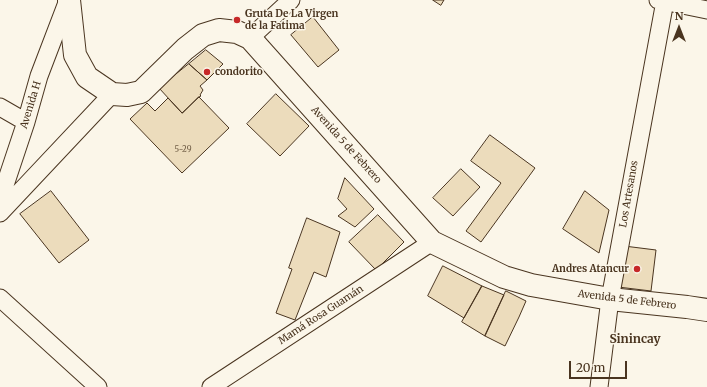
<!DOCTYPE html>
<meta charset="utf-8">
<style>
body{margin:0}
#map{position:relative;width:707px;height:387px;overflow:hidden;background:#fbf6e9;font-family:Merriweather,serif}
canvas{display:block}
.north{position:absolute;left:659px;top:8px;width:40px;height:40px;-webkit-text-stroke:3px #fbf6e9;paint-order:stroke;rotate:0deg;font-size:11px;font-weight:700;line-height:16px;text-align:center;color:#4a3520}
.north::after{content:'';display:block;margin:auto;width:14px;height:18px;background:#4a3520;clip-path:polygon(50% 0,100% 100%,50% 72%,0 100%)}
.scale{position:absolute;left:569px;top:361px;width:58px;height:18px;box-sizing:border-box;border:2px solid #4a3520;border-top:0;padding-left:5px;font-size:12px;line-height:14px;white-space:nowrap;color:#4a3520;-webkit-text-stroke:3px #fbf6e9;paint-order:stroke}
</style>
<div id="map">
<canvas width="707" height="387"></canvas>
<div class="north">N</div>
<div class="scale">20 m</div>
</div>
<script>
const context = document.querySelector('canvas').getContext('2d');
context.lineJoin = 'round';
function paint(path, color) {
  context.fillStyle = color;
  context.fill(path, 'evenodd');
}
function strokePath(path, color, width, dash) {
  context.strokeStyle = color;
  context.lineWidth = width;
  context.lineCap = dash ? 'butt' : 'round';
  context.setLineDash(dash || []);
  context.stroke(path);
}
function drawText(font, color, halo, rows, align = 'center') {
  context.font = font + ' Merriweather,serif';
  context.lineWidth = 3;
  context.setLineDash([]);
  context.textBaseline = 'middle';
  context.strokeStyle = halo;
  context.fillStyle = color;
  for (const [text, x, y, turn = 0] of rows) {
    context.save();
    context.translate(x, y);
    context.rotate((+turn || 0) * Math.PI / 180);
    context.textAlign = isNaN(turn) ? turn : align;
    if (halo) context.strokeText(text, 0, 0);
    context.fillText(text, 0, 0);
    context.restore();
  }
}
const building = new Path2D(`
 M433,0H444L441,5Z
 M313,17L339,50L318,67L291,35Z
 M206,50L223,64L207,80L189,64Z
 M189,64L207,80L200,86L203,90L200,95L201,96L199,97L182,113L159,88Z
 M276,94L309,126L280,156L247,124Z
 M199,97L229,128L182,173L130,119L147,103L155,111L168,98L182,113Z
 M490,135L535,168L481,242L466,231L501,183L471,161Z
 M461,169L480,187L453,216L433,198Z
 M345,178L374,209L355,227L338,216L347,209L338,199Z
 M51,191L89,240L59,263L20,214Z
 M585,191L609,210L599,253L563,229Z
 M378,215L404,242L376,270L349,242Z
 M307,218L340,232L326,277L314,272L295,320L276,313L292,269L289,268Z
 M624,246L656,250L651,291L618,287Z
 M443,266L482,286L464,318L428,296Z
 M482,286L504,295L485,336L462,322Z
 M506,291L526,301L519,317L505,346L485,336Z`);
const street = new Path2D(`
 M658,0L707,10
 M250,38L291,0
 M0,107L26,122
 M1,212L4,188L26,122L39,76L68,0
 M0,213L112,94
 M0,298L98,387
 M211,387L432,242
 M599,387L610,299L665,1`);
const secondary = new Path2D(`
 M69,0L75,55L87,77L112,94L127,95L141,92L185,49L203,35L219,30L237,32L250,38L432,242L504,277L531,285L610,299L687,307L707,310`);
const markers = [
 [237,20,4,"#c62828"],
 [207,72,4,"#c62828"],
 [637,269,4,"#c62828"]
];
const numberNames = [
 ["5-29",183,150]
];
const poiNames = [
 ["Gruta De La Virgen",245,14],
 ["de la Fatima",245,26],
 ["condorito",215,72],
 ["Andres Atancur",629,269,"right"]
];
const streetNames = [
 ["Avenida H",31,105,-73],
 ["Avenida 5 de Febrero",346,145,48],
 ["Los Artesanos",629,194,-80],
 ["Avenida 5 de Febrero",627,300,7],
 ["Mamá Rosa Guamán",321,315,-33]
];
const quarterNames = [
 ["Sinincay",635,340]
];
paint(building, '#ecdcbc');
strokePath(building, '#4a3520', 1);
strokePath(street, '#4a3520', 19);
strokePath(secondary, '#4a3520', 24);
strokePath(street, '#fbf6e9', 17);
strokePath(secondary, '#fbf6e9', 22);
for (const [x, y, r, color] of markers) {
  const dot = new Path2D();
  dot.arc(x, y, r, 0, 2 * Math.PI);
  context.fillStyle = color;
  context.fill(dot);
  strokePath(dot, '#fbf6e9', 1.5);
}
drawText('8px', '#725f47', null, numberNames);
drawText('bold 10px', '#4a3520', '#fbf6e9', poiNames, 'left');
drawText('10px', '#4a3520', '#fbf6e9', streetNames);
drawText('bold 12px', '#4a3520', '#fbf6e9', quarterNames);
</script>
